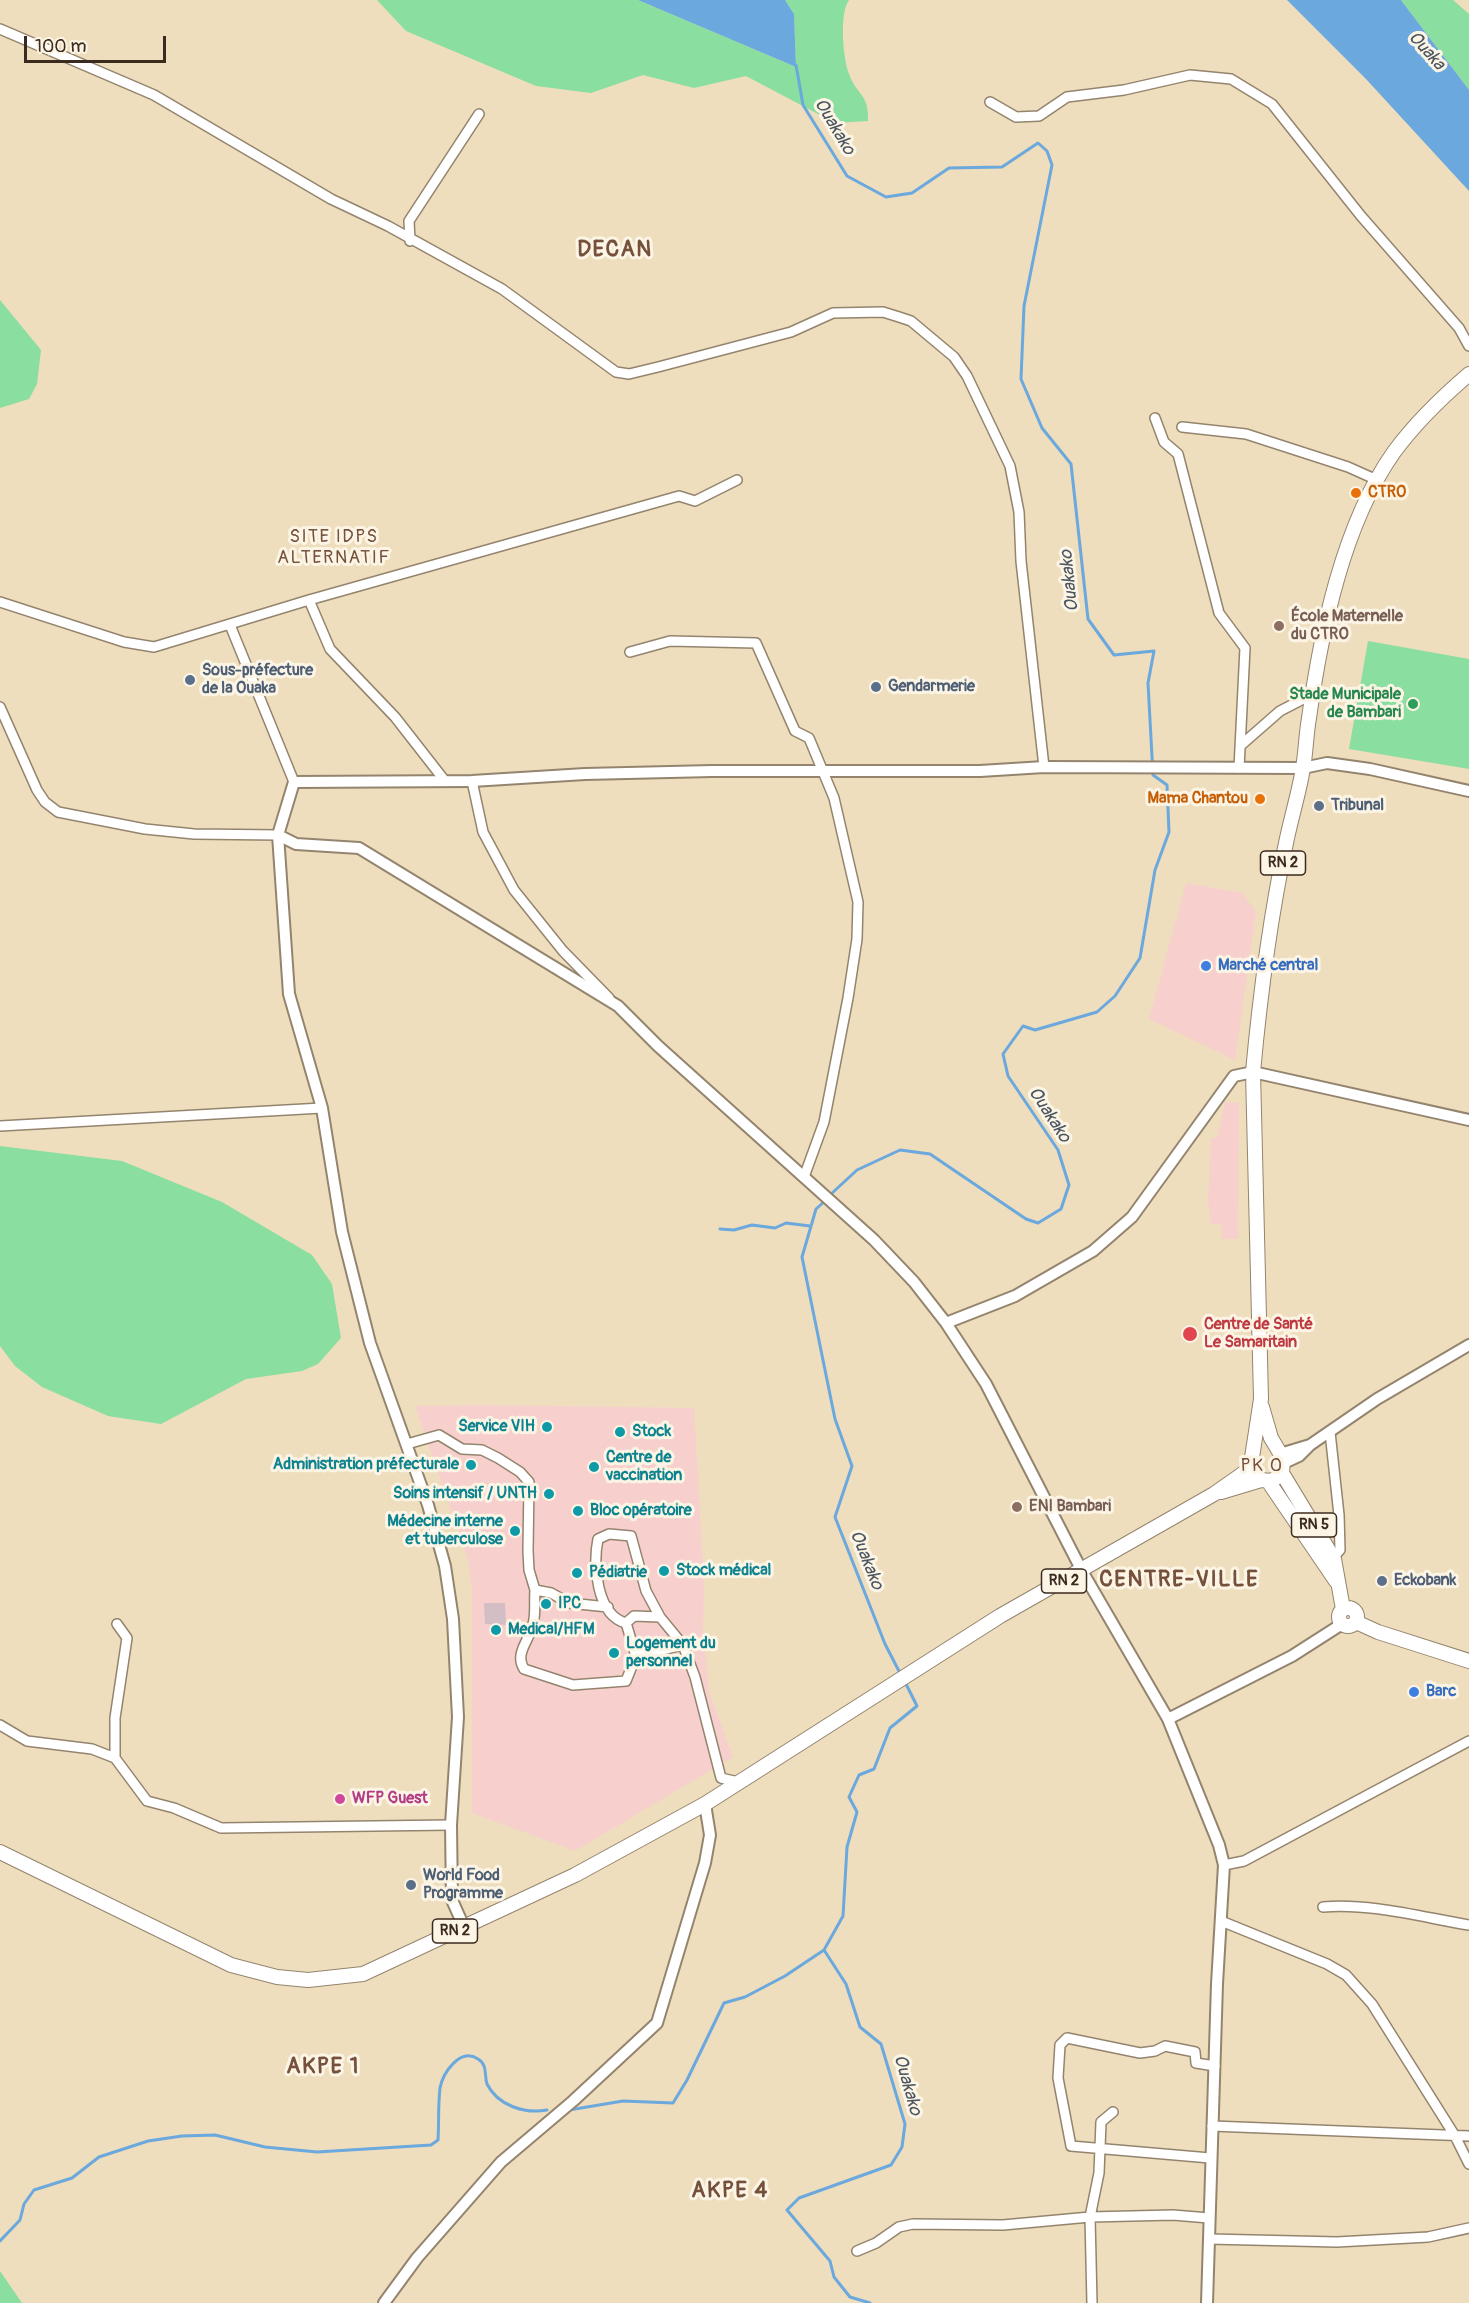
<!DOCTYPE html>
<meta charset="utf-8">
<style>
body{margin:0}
#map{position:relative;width:1469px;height:2303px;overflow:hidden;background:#eedebd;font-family:Pangolin,sans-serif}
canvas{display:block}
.scale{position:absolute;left:24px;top:36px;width:142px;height:27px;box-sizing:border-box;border:3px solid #3b2a1e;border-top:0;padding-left:8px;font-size:18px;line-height:21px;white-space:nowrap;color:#3b2a1e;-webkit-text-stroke:4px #fcf5e5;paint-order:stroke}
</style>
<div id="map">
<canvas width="1469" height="2303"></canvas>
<div class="scale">100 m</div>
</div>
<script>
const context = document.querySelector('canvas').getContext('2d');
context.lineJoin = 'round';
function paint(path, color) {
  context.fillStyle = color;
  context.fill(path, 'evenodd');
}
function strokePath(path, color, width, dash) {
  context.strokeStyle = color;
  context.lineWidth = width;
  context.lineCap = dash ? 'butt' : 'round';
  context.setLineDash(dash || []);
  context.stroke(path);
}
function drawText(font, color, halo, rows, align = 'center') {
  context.font = font + ' Pangolin,sans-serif';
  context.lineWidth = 6;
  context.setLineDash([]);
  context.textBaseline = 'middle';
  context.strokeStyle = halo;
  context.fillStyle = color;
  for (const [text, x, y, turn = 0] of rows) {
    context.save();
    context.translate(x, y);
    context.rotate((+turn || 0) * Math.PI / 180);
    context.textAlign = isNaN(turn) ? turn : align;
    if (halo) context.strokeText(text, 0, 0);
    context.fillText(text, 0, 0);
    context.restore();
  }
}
const built = new Path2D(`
 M1186,883L1243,893L1256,912L1235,1060L1149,1019Z
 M1225,1102L1239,1103L1238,1239H1222V1225L1211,1224L1208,1200L1211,1138H1217Z
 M483,1405L694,1408L704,1586L703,1632L709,1691L733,1757L575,1851L472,1813V1590L468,1560L415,1406Z`);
const industrial = new Path2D(`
 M484,1603H505L506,1625L485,1624Z`);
const green = new Path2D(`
 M377,0H638L796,67L794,14L785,0H849C839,13 843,59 849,74C857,96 869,93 868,121L835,123L746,76L694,88L643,75L591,93L536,86L406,31Z
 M1401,0H1453L1469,14V90Z
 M0,300L41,350L37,384L29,399L0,408Z
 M1368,641L1469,659V769L1349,749Z
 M0,1146L122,1161L222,1202L312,1255L332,1284L341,1338L318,1364L302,1371L246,1379L161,1424L108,1416L42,1387L15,1366L0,1346Z
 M0,2271L22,2303H0Z`);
const water = new Path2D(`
 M638,0H785L794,14L796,67Z
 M1287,0H1401L1469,90V191L1366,79Z`);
const stream = new Path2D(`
 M796,65L803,105L847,176L886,197L912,193L949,168L1002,167L1038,143L1047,151L1052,165L1024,306L1021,379L1042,428L1071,464L1088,619L1114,655L1154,651L1148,683L1153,775L1167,785L1169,832L1155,870L1140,958L1115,996L1097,1012L1035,1030L1023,1026L1003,1054L1008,1076L1058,1150L1069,1185L1061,1209L1038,1223L1026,1219L930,1154L900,1150L857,1170L830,1195
 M826,1200L816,1209L802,1257L835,1419L852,1466L835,1517L885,1644L901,1675
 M720,1229L734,1230L752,1225L775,1228L786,1223L810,1226
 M569,2110L623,2101L673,2103L687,2080L724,2003L745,1997L785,1976L824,1950
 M0,2241L20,2220L24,2204L34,2190L72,2178L99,2157L148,2141L182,2136L215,2135L265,2147L317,2152L431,2145L438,2140C439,2123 438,2105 440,2088C443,2073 460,2047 478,2059C488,2065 484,2075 487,2084C498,2106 525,2114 547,2110
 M870,2303L850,2297L834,2277L830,2261L787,2210L799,2198L891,2165L902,2147L905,2124L881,2044L860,2027L846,1984L824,1950L843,1916L847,1847L857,1812L849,1797L859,1775L874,1769L890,1728L917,1706L904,1680`);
const minor = new Path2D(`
 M0,29L154,95L331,199L388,226L502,289L616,372L629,374L658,367L791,332L833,313L883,312L899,317L911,321L954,357L967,376L1010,466L1019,512L1021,561L1044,767
 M990,102L1016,117L1039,116L1067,97L1124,90L1190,75L1231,79L1272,104L1361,216L1459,328L1469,346
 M410,241L409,221L479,114
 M1155,418L1164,442L1178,454L1219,613L1245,648L1239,768
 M1182,427L1246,434L1348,467L1377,480
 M309,600L330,649L395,717L445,781
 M0,602L124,642L154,647L309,600L679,496L695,501L737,480
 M230,625L294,782
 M630,652L670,641L756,643L795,731L809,738L834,798L858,902L857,939L848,998L824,1122L804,1177
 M0,707L37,790L45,802L58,812L145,829L194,834L278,835
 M1240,746L1280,711L1313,694
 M472,781L483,832L514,890L563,951L609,998
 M0,1126L322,1108
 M1330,1432L1339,1515L1340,1550L1331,1560
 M407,1444L439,1435L462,1449L482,1450L498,1458L520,1472L529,1482L528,1551L529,1570L535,1590
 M608,1607L569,1603L551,1593L535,1590C534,1601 536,1614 533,1624C530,1640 514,1653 524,1669L573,1685L626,1681L636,1656L683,1645
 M626,1623C596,1615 593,1564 598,1539L609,1534L631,1536L646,1591L660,1617L683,1645L695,1677L721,1778L738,1782
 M117,1624L127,1638L115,1718V1758L147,1801L174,1808L221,1828L451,1825
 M636,1656L626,1623L634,1616L660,1617
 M0,1725L27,1741L92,1749L115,1758
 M1224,1865L1244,1861L1469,1741
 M1323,1907C1371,1903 1421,1917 1469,1925
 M1221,1921L1327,1964L1346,1975L1372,2004L1455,2136L1469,2164
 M1212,2126L1469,2136
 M1210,2158L1071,2146L1058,2078L1060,2045L1067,2038L1140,2053L1155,2051L1165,2046L1195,2052L1196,2063L1215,2066
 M1209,2239L1337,2242L1428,2237L1469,2228
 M857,2251L876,2243L899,2227L913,2224L1003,2225L1090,2217L1173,2215L1209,2218
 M1092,2303L1090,2217L1099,2173L1101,2122L1113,2112`);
const tertiary = new Path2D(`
 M278,835L296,844L359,848L618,1006L658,1046L874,1240L914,1282L946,1323L986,1384L1082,1571L1168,1719L1219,1845L1224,1865L1217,1984L1207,2303
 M946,1323L1015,1296L1093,1251L1132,1217L1234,1076L1253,1072L1469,1120
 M1280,1454L1310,1445
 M1284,1463L1299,1456L1310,1445L1377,1399L1469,1345
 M1168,1719L1292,1656L1342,1624
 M464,1927L452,1900L451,1825L458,1717L453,1619L445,1566L428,1505L370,1343L342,1232L322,1108L289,994L278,835L294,782L472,781L585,774L712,771H980L1044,767L1303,768L1327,763L1370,769L1469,791
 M384,2303L417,2258L501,2162L573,2101L657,2023L705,1863L710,1835L705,1804`);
const primary = new Path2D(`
 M1282,1473L1334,1559L1343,1609
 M1261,1480L1255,1475L1251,1464L1261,1399L1253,1072C1260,996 1270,918 1286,843C1291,818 1299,793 1303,768C1306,751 1306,735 1309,718C1321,632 1343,524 1394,452C1416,422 1441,398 1469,374
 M1268,1481L1336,1581
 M1221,1492L1261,1480L1272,1481L1282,1473L1283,1458L1271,1438L1262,1407
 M1339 1617a9 9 0 1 1 18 0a9 9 0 1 1-18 0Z
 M1356,1622L1378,1632L1469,1661
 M0,1852L231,1965L277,1977L308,1980L363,1974L575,1875L705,1804L1000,1616L1214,1494L1251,1468`);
const markers = [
 [1356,493,6,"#e8710a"],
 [1279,626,6,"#8d6e63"],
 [190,680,6,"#5c6f8a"],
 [876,687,6,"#5c6f8a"],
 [1413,704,6,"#2e9e5b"],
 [1260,799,6,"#e8710a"],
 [1319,806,6,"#5c6f8a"],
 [1206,966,6,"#3f7fe0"],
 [1190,1334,8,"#e0444e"],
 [547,1427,6,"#0f9aa8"],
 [620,1432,6,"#0f9aa8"],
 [471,1465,6,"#0f9aa8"],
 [594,1467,6,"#0f9aa8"],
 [549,1494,6,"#0f9aa8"],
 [1017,1507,6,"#8d6e63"],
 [578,1511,6,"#0f9aa8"],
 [515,1531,6,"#0f9aa8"],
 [664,1571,6,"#0f9aa8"],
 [577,1573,6,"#0f9aa8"],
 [1382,1581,6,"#5c6f8a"],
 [546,1604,6,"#0f9aa8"],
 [496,1630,6,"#0f9aa8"],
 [614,1653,6,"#0f9aa8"],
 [1414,1692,6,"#3f7fe0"],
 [340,1799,6,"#d1479c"],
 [411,1885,6,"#5c6f8a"]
];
const shields = [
 [1283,863,45],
 [1314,1525,45],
 [1064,1581,45],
 [455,1931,45]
];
const shieldNames = [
 ["RN 2",1283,863],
 ["RN 5",1314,1525],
 ["RN 2",1064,1581],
 ["RN 2",455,1931]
];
const foodNames = [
 ["CTRO",1368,493],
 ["Mama Chantou",1248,799,"right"]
];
const educationNames = [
 ["École Maternelle",1291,617],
 ["du CTRO",1291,635],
 ["ENI Bambari",1029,1507]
];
const serviceNames = [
 ["Sous-préfecture",202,671],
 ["de la Ouaka",202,689],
 ["Gendarmerie",888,687],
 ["Tribunal",1331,806],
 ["Eckobank",1394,1581],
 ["World Food",423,1876],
 ["Programme",423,1894]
];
const leisureNames = [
 ["Stade Municipale",1401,695],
 ["de Bambari",1401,713]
];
const shopNames = [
 ["Marché central",1218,966],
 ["Barc",1426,1692]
];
const healthNames = [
 ["Centre de Santé",1204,1325],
 ["Le Samaritain",1204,1343]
];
const cultureNames = [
 ["Service VIH",535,1427,"right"],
 ["Stock",632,1432],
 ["Centre de",606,1458],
 ["vaccination",606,1476],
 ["Administration préfecturale",459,1465,"right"],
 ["Soins intensif / UNTH",537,1494,"right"],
 ["Bloc opératoire",590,1511],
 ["Médecine interne",503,1522,"right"],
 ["et tuberculose",503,1540,"right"],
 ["Stock médical",676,1571],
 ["Pédiatrie",589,1573],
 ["IPC",558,1604],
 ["Medical/HFM",508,1630],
 ["Logement du",626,1644],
 ["personnel",626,1662]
];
const hotelNames = [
 ["WFP Guest",352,1799]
];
const waterNames = [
 ["Ouaka",1426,51,48],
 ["Ouakako",834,127,59],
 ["Ouakako",1070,581,-96],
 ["Ouakako",1049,1115,57],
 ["Ouakako",866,1560,68],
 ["Ouakako",907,2085,74]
];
const neighbourhoodNames = [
 ["SITE IDPS",334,537],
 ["ALTERNATIF",334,558],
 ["PK 0",1262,1466]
];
const districtNames = [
 ["DECAN",615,250],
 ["CENTRE-VILLE",1179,1580],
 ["AKPE 1",323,2067],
 ["AKPE 4",730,2191]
];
paint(built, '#f7d0ce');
paint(industrial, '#d2bec4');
paint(green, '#8adea0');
paint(water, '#6ba8dd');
strokePath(stream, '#6ba8dd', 3);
strokePath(minor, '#94846e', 12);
strokePath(tertiary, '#94846e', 14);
strokePath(primary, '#94846e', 16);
strokePath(minor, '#fff', 9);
strokePath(tertiary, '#fff', 10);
strokePath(primary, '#fff', 14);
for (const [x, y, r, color] of markers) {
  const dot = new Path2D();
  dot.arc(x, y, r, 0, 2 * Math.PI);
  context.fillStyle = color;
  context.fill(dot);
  strokePath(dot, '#fcf5e5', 2);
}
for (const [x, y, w] of shields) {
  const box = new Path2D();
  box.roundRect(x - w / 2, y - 12, w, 24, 4.5);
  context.fillStyle = '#fcf5e5';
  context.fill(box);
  strokePath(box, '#3b2a1e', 1.5);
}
drawText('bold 15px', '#3b2a1e', null, shieldNames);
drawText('bold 16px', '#c56008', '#fcf5e5', foodNames, 'left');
drawText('bold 16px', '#785e54', '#fcf5e5', educationNames, 'left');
drawText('bold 16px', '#4e5e75', '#fcf5e5', serviceNames, 'left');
drawText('bold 16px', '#27864d', '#fcf5e5', leisureNames, 'right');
drawText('bold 16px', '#366cbe', '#fcf5e5', shopNames, 'left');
drawText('bold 16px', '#be3a42', '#fcf5e5', healthNames, 'left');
drawText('bold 16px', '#0d838f', '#fcf5e5', cultureNames, 'left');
drawText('bold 16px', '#b23c85', '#fcf5e5', hotelNames, 'left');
drawText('italic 18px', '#4c5661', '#fcf5e5', waterNames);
context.letterSpacing = '1.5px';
drawText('18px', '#75513c', '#fcf5e5', neighbourhoodNames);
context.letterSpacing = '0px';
context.letterSpacing = '1.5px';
drawText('bold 22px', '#75513c', '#fcf5e5', districtNames);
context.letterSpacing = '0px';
</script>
